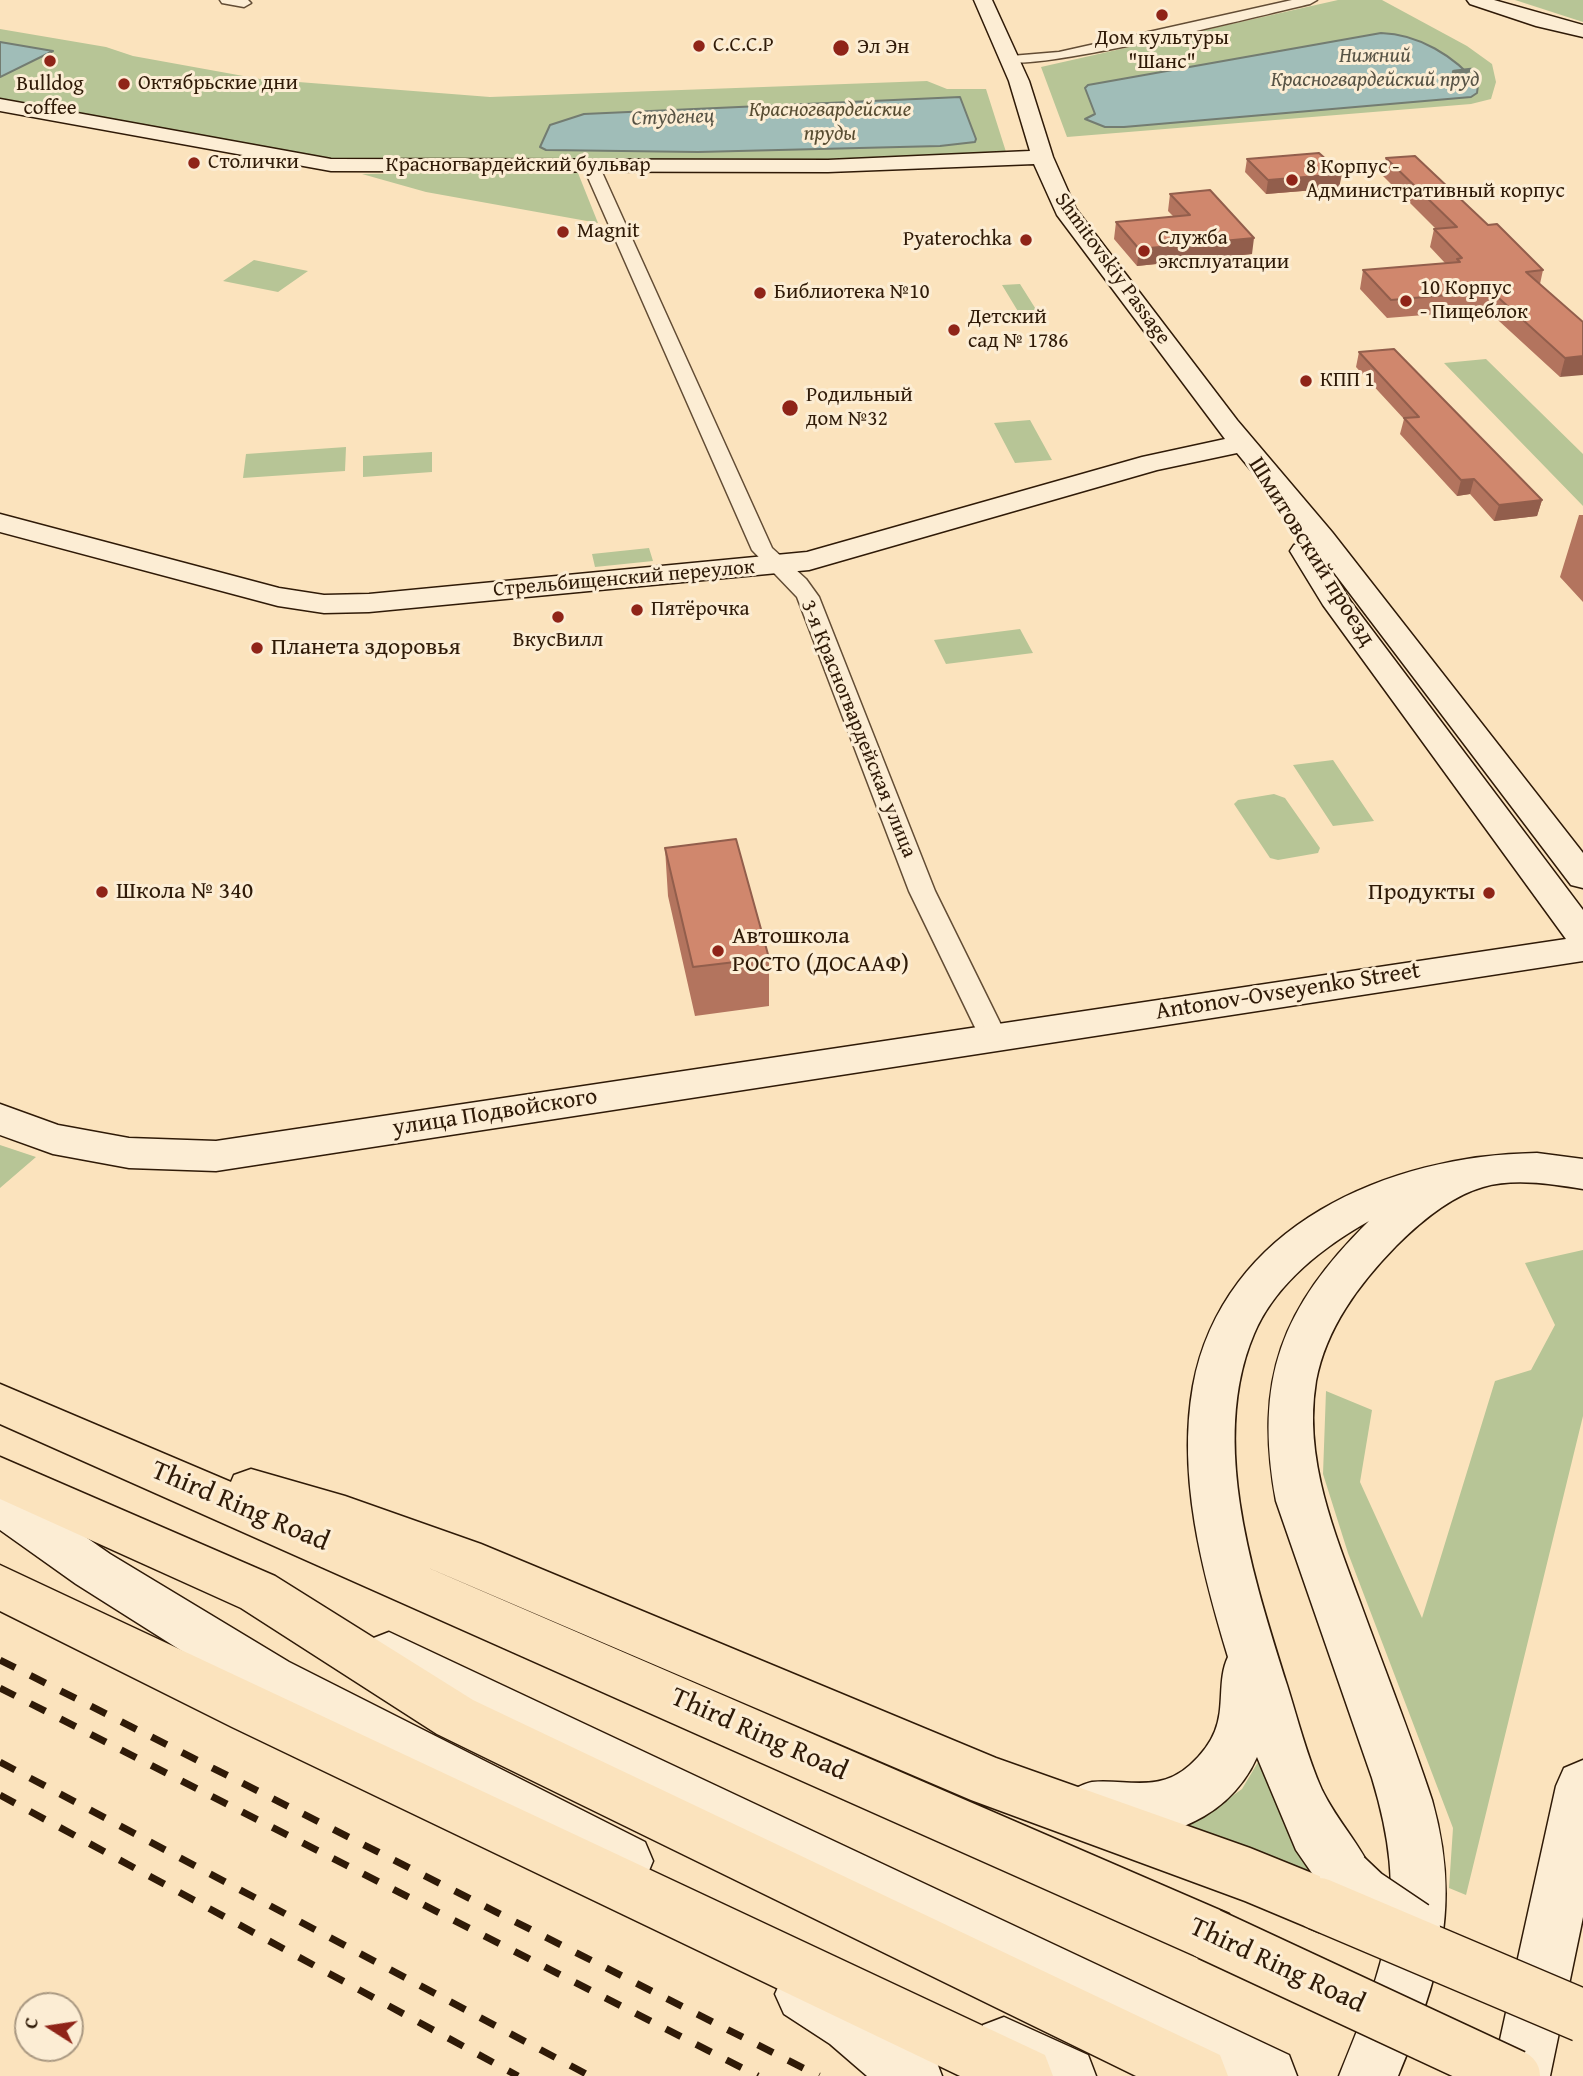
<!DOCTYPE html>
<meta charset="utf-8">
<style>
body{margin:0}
#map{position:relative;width:1583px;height:2076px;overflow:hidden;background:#fbe3bd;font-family:"Gentium Book Plus",serif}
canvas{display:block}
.north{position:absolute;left:14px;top:1992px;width:70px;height:70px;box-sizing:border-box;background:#fcedd4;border:2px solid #aa9982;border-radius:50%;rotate:282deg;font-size:19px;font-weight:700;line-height:28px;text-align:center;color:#2f1a07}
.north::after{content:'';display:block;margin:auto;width:24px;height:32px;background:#8f2418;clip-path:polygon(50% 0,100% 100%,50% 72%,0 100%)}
</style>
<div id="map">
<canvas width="1583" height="2076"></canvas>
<div class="north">С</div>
</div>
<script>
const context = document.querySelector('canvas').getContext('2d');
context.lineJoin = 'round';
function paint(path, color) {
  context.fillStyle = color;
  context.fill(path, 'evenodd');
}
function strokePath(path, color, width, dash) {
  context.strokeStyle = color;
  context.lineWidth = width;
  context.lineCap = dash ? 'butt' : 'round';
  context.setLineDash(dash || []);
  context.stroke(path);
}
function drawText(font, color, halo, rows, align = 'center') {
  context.font = font + ' "Gentium Book Plus",serif';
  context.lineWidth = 6;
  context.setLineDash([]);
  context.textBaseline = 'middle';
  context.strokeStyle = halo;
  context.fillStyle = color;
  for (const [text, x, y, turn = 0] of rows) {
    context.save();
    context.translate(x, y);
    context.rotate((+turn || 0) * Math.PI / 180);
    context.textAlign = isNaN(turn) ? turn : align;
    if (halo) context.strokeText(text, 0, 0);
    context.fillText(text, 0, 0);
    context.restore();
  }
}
const green = new Path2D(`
 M1338,0H1382L1467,46L1492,64L1496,82L1491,99L1471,104L1067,137L1041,67Z
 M1515,0H1583V22Z
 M0,29L106,47L133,56L260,79L490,97L927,81L947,89H986L1007,155L817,163L333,159L0,98Z
 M570,171L578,173L598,223L426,192L362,174Z
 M254,260L308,271L278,292L223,281Z
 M1020,284L1037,311V312L1019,313L1002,285Z
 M1486,359L1583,454V506L1444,363Z
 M1030,420L1052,460L1015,463L994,423Z
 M346,447L345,471L243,478L246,454Z
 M432,452V472L363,477V456Z
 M649,548L653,561L595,567L592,554Z
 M1020,629L1033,653L946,664L934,640Z
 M1333,760L1374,821L1333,826L1293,765Z
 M1274,794L1285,798L1320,848L1318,853L1278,860L1270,858L1234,804L1238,800Z
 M0,1145L36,1157L0,1188Z
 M1583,1250V1416L1466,1895L1449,1888L1453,1828L1348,1553L1323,1474L1326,1391L1372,1410L1360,1482L1422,1618L1495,1381L1531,1370L1555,1325L1525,1263Z
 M1261,1757L1322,1883L1155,1825L1205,1815L1242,1789Z`);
const water = new Path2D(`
 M1381,33C1418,34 1455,56 1478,85L1477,93L1471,97L1124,127H1105L1085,119L1095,114L1085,88L1088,85Z
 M0,42L53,51L0,77Z
 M960,97L976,139L975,142L940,146L698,152L546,150L540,147L550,125L584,114Z`);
const stream = new Path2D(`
 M1454,72L1471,70`);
const street = new Path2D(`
 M220,0H248L251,3L244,7L222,3Z
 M1292,0H1317L1310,4C1271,13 1022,76 1004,60L1011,56L1059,52Z
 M587,161L601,170L772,548L806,579L819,597L935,891L1007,1037L1003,1044L993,1047L983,1044L909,891L797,597L752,550L586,173L579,166Z`);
const secondary = new Path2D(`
 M974,0H992L1029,81L1053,157L1076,209L1237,420L1332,532L1583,853V888L1571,885L1326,562L1351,602L1583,910V961L216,1171L129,1168L53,1154L0,1135V1104L58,1125L129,1138L216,1141L1566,939L1323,605L1290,551L1294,545L1304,542L1312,544L1237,453L1157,470L809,570L369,612L324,613L278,606L0,532V514L279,588L324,595L369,594L807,552L1142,457L1225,439L1057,215L1034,164L828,172L331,171L0,111V99L331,159L828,160L1030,151L1009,81Z
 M1467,0H1494L1583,25V37L1536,26L1470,4Z
 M1537,1153L1583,1159V1189C1552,1184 1514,1178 1483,1187C1451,1196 1419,1223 1396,1246C1359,1284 1326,1328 1316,1381C1303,1458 1334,1531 1360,1602C1384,1668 1410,1733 1432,1800C1462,1907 1439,1978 1398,2076H1339C1386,1961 1410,1903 1372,1778L1276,1501C1254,1379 1281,1308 1369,1221C1323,1247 1275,1284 1254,1334C1208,1442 1254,1579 1287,1685C1298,1720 1307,1757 1322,1790C1337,1821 1361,1845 1374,1876L1365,1895L1346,1903L1327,1895L1296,1850L1257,1757C1227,1826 1141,1854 1072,1826L1064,1808L1072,1790C1078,1787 1086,1783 1092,1782C1128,1779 1159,1793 1190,1765C1200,1756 1210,1744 1215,1731C1225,1707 1217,1680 1228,1657C1202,1571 1177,1476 1193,1386C1223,1225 1389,1155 1537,1153Z
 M0,1483L17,1489L110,1554L289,1662L645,1842L653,1861L645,1880L626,1888L607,1880L253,1696L76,1584L0,1530Z
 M389,1632L1289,2055L1297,2076H1204L371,1671L364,1655L371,1639Z
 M1583,1760V1917L1550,2076H1492L1556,1786L1564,1768Z
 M804,1965L824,1974L870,2004L934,2055L942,2076H867L830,2044L784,2014L775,1994L784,1974Z
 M1004,2017L1088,2055L1096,2076H1003L983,2067L975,2046L983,2025Z`);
const primary = new Path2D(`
 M0,1384L231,1482L234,1475L251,1469L345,1496L481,1544L996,1758L1250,1848L1339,1884L1347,1904L1339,1924L1319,1932L1245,1901L971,1800L424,1566L1229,1914L1237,1934L1229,1954L1209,1962L0,1424Z
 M0,1457L275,1576L473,1700L1220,2055L1228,2076H1136L437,1734L241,1608L0,1499Z
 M0,1565L1045,2055L1053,2076H960L232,1727L0,1611Z`);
const rail = new Path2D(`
 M0,1660L819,2076
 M0,1688L758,2076
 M0,1762L590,2076
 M0,1795L518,2076`);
const secondaryBridge = new Path2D(`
 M1346,1876L1365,1894L1414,1927`);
const primaryBridge = new Path2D(`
 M1319,1904L1583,2016
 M1209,1934L1514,2076`);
const wall = new Path2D(`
 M1386,158L1488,225L1543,270L1540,284L1583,322L1560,377L1487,310L1387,318L1360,289L1363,270L1445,263L1430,247L1434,229H1436L1382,175Z
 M1247,159L1339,188L1266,194L1245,172Z
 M1170,194L1252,254L1137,266L1114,239L1116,222L1174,217L1168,211Z
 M1359,352L1542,500L1537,516L1494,521L1470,494L1457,496L1400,434L1404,419L1356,367Z
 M1579,515H1583V602L1560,577Z
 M665,848L769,958V1006L695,1016L668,896Z`);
const shadedWall = new Path2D(`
 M1342,174L1339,188L1266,194L1268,180Z
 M1254,238L1252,254L1137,266L1139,249Z
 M1583,356V375L1560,377L1565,358Z
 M1474,479L1470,494L1457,496L1461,480Z
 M1542,500L1537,516L1494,521L1499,505Z`);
const building = new Path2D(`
 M1319,153L1342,174L1268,180L1247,159Z
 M1415,156L1488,225L1497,224L1543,270L1526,272L1583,322V356L1565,358L1491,291L1391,300L1363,270L1460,262L1457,259L1462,258L1434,229L1457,227L1386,158Z
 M1210,190L1254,238L1139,249L1116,222L1190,215L1170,194Z
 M1394,349L1542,500L1499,505L1474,479L1461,480L1404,418L1419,417L1359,352Z
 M736,839L769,958L693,967L665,848Z`);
const markers = [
 [1162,15,7,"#8f2418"],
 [699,46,7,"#8f2418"],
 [841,48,9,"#8f2418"],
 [50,61,7,"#8f2418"],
 [124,84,7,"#8f2418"],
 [194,163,7,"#8f2418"],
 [1292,180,7,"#8f2418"],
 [563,232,7,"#8f2418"],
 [1026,240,7,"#8f2418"],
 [1144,251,7,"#8f2418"],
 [760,293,7,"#8f2418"],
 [1406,301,7,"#8f2418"],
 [954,330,7,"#8f2418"],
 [1306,381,7,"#8f2418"],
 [790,408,9,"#8f2418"],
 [637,610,7,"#8f2418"],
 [558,617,7,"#8f2418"],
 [257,648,7,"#8f2418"],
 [102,892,7,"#8f2418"],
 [1489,893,7,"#8f2418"],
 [718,951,7,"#8f2418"]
];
const farPoinames = [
 ["Дом культуры",1162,39,"center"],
 ["\"Шанс\"",1162,63,"center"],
 ["С.С.С.Р",713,46],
 ["Эл Эн",857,48],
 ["Октябрьские дни",138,84],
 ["Bulldog",50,85,"center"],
 ["coffee",50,109,"center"],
 ["Столички",208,163],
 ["8 Корпус -",1306,168],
 ["Административный корпус",1306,192],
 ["Magnit",577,232],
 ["Служба",1158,239],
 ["эксплуатации",1158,263],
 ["Pyaterochka",1012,240,"right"],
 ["10 Корпус",1420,289],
 ["- Пищеблок",1420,313],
 ["Библиотека №10",774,293],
 ["Детский",968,318],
 ["сад № 1786",968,342],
 ["КПП 1",1320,381],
 ["Родильный",806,396],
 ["дом №32",806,420],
 ["Пятёрочка",651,610],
 ["ВкусВилл",558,641,"center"]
];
const farWaternames = [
 ["Нижний",1375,57],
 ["Красногвардейский пруд",1375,81],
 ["Студенец",673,118,-2]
];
const farParknames = [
 ["Красногвардейские",830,111],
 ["пруды",830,135]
];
const farStreetnames = [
 ["Красногвардейский бульвар",518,166],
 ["Shmitovskiy Passage",1112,269,54],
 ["Стрельбищенский переулок",624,579,-5],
 ["3-я Красногвардейская улица",858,729,68]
];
const streetNames = [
 ["Шмитовский проезд",1311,552,58],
 ["Antonov-Ovseyenko Street",1288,992,-9],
 ["улица Подвойского",495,1113,-9]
];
const poiNames = [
 ["Планета здоровья",271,648],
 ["Школа № 340",116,892],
 ["Продукты",1475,893,"right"],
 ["Автошкола",732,937],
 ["РОСТО (ДОСААФ)",732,965]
];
const nearStreetnames = [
 ["Third Ring Road",240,1507,23],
 ["Third Ring Road",759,1735,24],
 ["Third Ring Road",1277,1966,25]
];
paint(green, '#b7c596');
paint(water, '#a0bdb8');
strokePath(water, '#737c71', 2);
strokePath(stream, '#737c71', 4.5);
strokePath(street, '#624c34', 3);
strokePath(secondary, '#2f1a07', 3);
strokePath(primary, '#2f1a07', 3);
paint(street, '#fcedd4');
paint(secondary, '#fcedd4');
paint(primary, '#fbe3bd');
strokePath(rail, '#2f1a07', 7, [17, 17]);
strokePath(secondaryBridge, '#2f1a07', 55, []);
strokePath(primaryBridge, '#2f1a07', 55, []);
strokePath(secondaryBridge, '#fcedd4', 52);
strokePath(primaryBridge, '#fbe3bd', 52);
paint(wall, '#b3745e');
paint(shadedWall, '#925e4c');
paint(building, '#d0876d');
strokePath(building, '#925e4c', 2);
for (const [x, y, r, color] of markers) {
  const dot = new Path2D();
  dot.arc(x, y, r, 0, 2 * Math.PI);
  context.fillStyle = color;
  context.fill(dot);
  strokePath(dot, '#fcedd4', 2.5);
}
drawText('21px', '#2f1a07', '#fcedd4', farPoinames, 'left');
drawText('italic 21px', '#575345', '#fcedd4', farWaternames);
drawText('italic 21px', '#584d32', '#fcedd4', farParknames);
drawText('21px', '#2f1a07', '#fcedd4', farStreetnames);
drawText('24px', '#2f1a07', '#fcedd4', streetNames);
drawText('24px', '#2f1a07', '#fcedd4', poiNames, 'left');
drawText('28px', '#2f1a07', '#fcedd4', nearStreetnames);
</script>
